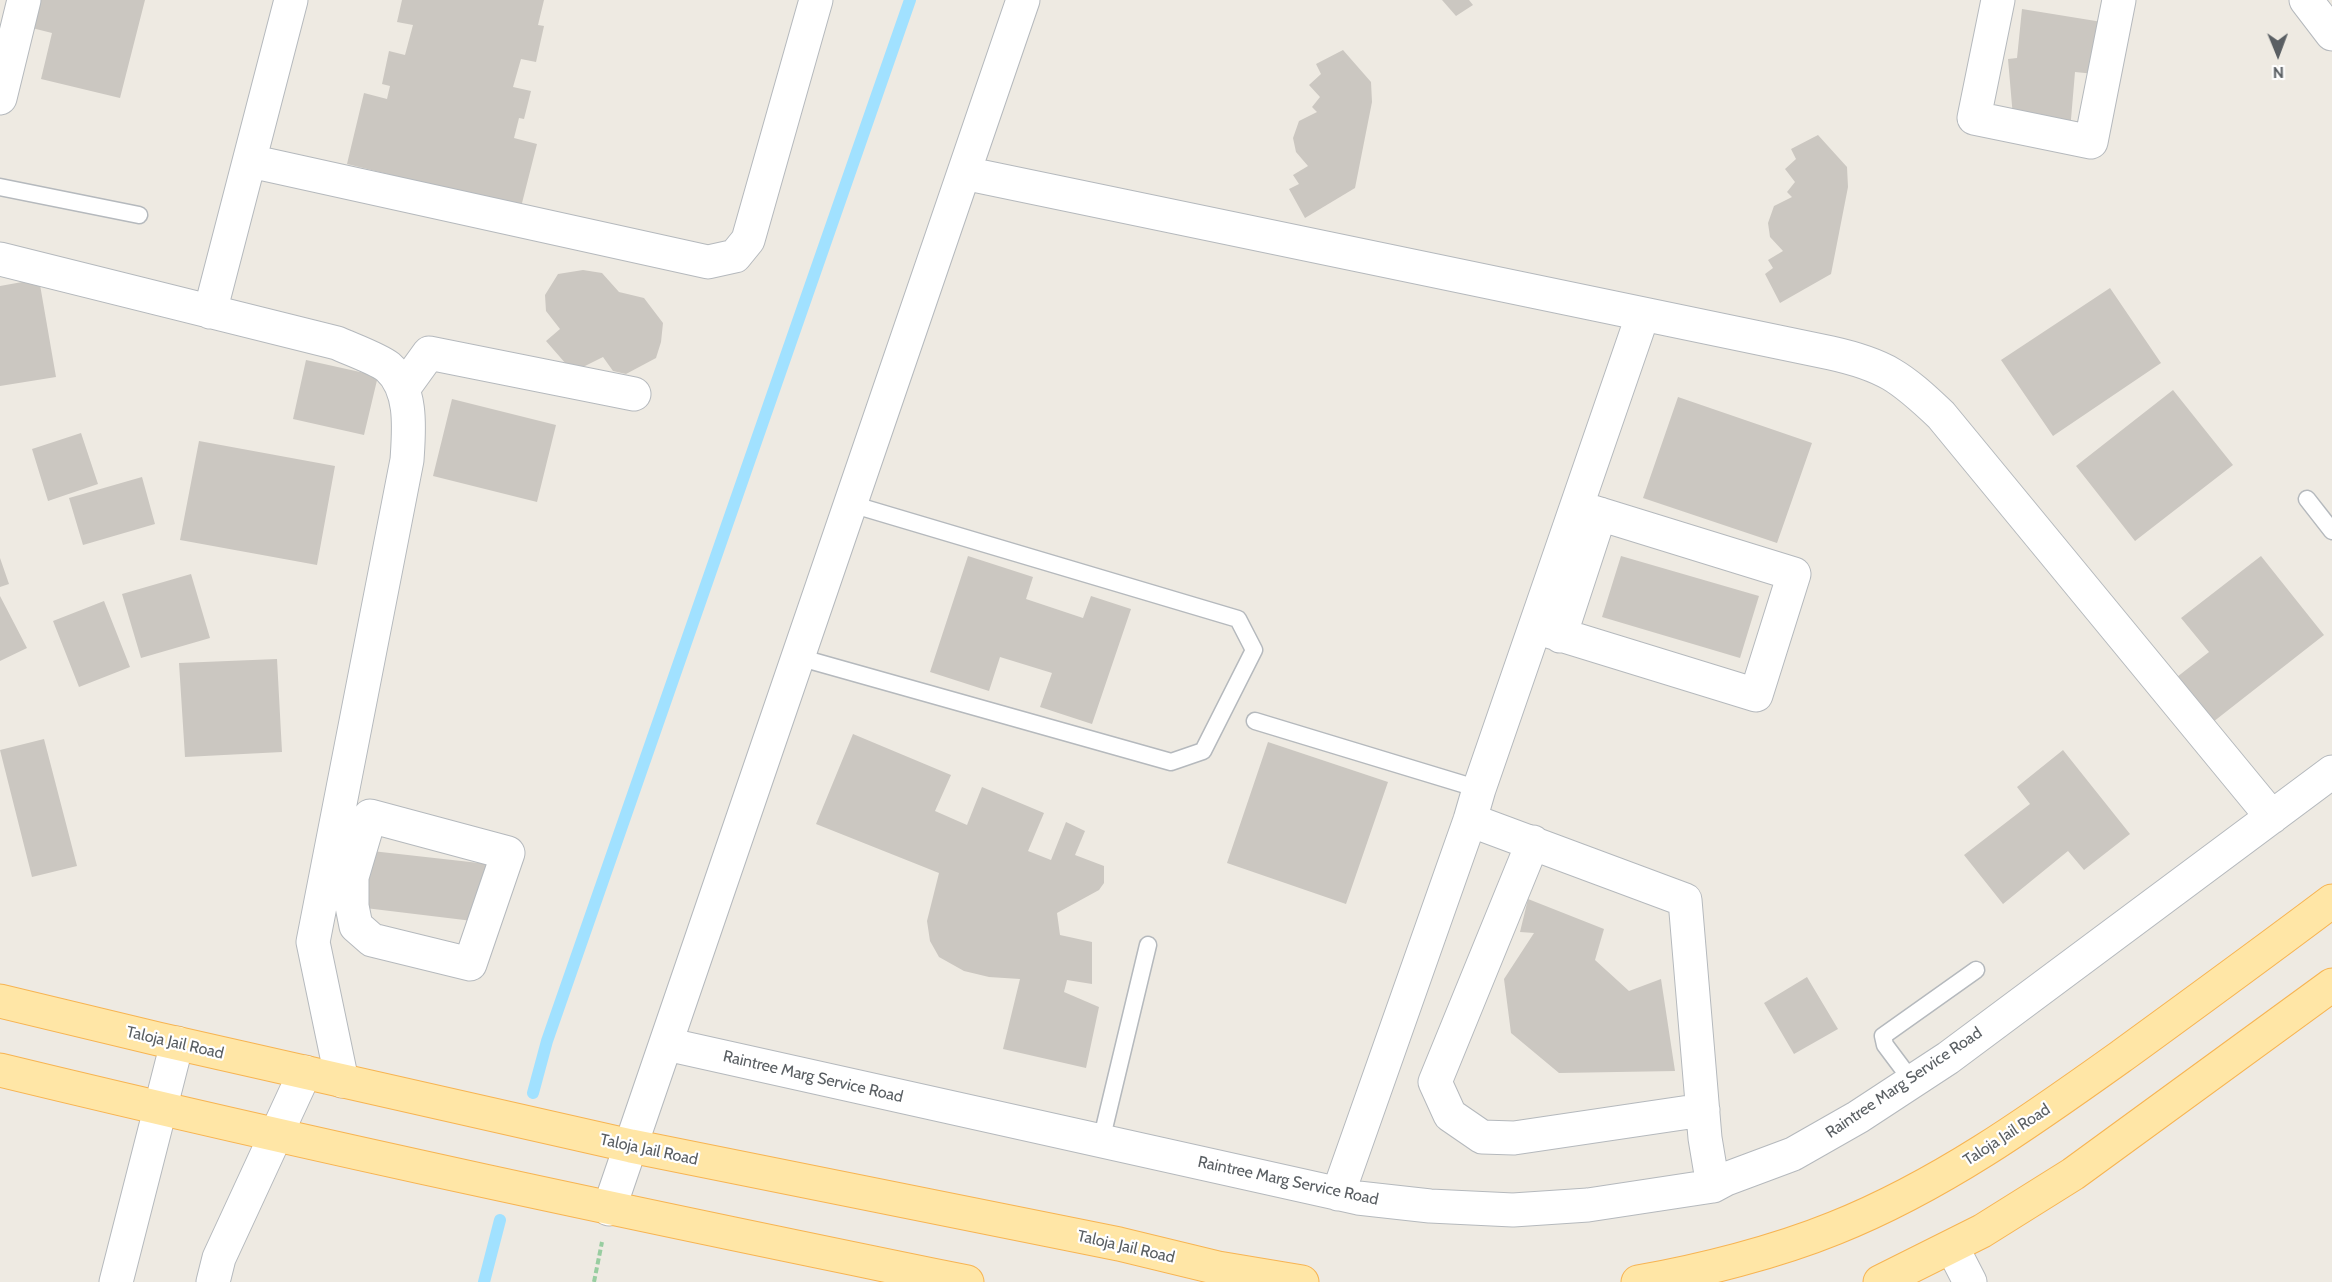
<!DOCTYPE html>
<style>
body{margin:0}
#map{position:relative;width:2332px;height:1282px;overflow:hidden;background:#eeeae2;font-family:Cabin,sans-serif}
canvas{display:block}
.north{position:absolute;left:2248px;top:24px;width:60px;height:60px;-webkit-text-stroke:4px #fff;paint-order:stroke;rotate:179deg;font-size:16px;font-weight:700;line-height:24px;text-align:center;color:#5a5f63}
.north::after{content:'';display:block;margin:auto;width:21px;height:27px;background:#5a5f63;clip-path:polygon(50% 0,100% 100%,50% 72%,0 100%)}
</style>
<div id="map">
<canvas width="2332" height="1282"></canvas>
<div class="north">N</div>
</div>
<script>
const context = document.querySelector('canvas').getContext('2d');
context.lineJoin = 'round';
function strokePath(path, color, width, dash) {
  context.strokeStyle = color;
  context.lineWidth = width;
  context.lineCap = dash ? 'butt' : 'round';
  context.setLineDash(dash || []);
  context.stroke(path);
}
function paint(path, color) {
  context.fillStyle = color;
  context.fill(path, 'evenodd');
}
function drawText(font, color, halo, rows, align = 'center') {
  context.font = font + ' Cabin,sans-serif';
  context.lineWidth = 4.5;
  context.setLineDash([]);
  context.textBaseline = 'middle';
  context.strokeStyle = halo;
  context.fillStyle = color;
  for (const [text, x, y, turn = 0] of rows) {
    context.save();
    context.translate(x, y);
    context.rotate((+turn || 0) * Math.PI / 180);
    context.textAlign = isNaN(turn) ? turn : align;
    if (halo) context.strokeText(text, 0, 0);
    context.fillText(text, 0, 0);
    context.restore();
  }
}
const stream = new Path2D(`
 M533,1093L547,1041L910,0
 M484,1282L500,1220`);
const building = new Path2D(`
 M31,0H145L120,98L41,79L52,33L24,26Z
 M402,0H544L538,25L544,26L536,62L521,59L513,87L531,91L524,119L519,118L514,138L537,144L521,207L347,164L364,93L387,99L390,86L382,84L389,51L405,55L413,25L397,22Z
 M1442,0H1469L1473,5L1456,16Z
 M2022,9L2102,22L2095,74L2075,72L2070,131L2013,117L2008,59L2017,58Z
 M1343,50L1371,82L1372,102L1355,188L1305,218L1289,189L1299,184L1293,175L1308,166L1296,152L1293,138L1299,121L1317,112L1312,107L1320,97L1309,85L1321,74L1316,64Z
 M1818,135L1847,167L1848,187L1831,274L1780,303L1765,274L1773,268L1768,260L1783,251L1770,237L1768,223L1774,206L1792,197L1787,192L1795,182L1785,169L1796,159L1791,149Z
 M583,270L602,273L619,292L644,298L663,323L661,342L656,358L626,374L613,371L603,357L573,372L546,341L560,329L546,311L545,295L558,274Z
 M39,279L56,377L0,386V286Z
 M2110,288L2161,363L2053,436L2001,360Z
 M306,360L378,376L364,435L293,419Z
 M2173,390L2233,465L2135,541L2076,466Z
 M1678,397L1812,443L1777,543L1643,498Z
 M452,399L556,425L537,502L433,476Z
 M81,433L98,484L48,501L32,449Z
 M199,441L335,466L317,565L180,540Z
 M142,477L155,524L83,545L69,498Z
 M968,556L1033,577L1026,599L1083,618L1091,596L1131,609L1092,724L1040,707L1052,673L1000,657L989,691L930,672Z
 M1621,556L1759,596L1740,658L1602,617Z
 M2261,556L2324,635L2213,722L2177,677L2209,652L2181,618Z
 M0,558L9,584L0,587Z
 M191,574L210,638L141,658L122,594Z
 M0,596L27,648L0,661Z
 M104,601L130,667L79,687L53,621Z
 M277,659L282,752L185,757L179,663Z
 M853,734L951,775L935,811L967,825L982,787L1044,813L1028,851L1051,860L1066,822L1085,831L1075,855L1104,866V883L1099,890L1057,913L1060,935L1092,942V984L1067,980L1064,992L1099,1007L1086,1068L1003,1049L1020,979L989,977L964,971L939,957L930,941L927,921L939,873L816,824Z
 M44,739L77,866L32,877L0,750Z
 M1268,742L1388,782L1346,904L1227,863Z
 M2063,750L2130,834L2084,870L2068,851L2003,904L1964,855L2030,804L2017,787Z
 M363,850L488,864L481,922L357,907Z
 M1528,899L1604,929L1595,960L1629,991L1661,979L1675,1071L1559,1073L1511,1033L1504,979L1534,933L1520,932Z
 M1807,977L1838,1029L1794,1054L1764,1003Z`);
const path = new Path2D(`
 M594,1282L602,1242`);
const service = new Path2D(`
 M0,187L139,215
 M2307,499L2332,531
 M798,657L1171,762L1203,751L1254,650L1238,619L851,504
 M1255,721L1479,789
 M1912,1081L1885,1045L1883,1036L1976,970
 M1101,1141L1148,945`);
const minor = new Path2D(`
 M1998,0L1974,118L2091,142L2119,0
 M0,98L24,0
 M250,161L708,262L735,256L748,240L816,0
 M964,173L1831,353C1885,365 1901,377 1941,415L2272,817
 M0,259L337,343C350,349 378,359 388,367C413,389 409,430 407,460L313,942L342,1081
 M210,312L291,0
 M403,389L429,353L634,394
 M1535,627L1756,695L1794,574L1577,507
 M1560,636L1600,514
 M370,816L508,853L470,964L372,940L356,926L352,906V877Z
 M1470,820L1685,900L1705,1138L1713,1186
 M1533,842L1435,1082L1450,1115L1482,1137L1514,1138L1703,1110
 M666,1044L1358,1198L1430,1206L1513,1210L1588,1205L1713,1186L1726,1179L1793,1154L1858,1117L1948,1058L2332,772
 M1338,1194L1470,820L1479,789L1643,314
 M609,1209L1023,0
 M1952,1247L1970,1282`);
const tertiary = new Path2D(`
 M2306,0L2332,34
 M116,1282L177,1043
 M213,1282L219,1258L305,1072`);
const primary = new Path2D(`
 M0,1001L158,1039L631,1146L1119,1244L1218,1268L1302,1282
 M0,1070C321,1148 644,1216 967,1282
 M1638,1282C1701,1271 1776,1252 1835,1228C1940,1186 2032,1120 2123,1055C2193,1004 2263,953 2332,901
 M1880,1282L1982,1231L2073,1174L2332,985`);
const streetNames = [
 ["Taloja Jail Road",175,1043,13],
 ["Raintree Marg Service Road",813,1077,13],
 ["Raintree Marg Service Road",1904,1083,-34],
 ["Taloja Jail Road",2007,1135,-33],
 ["Taloja Jail Road",649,1150,12],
 ["Raintree Marg Service Road",1288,1181,12],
 ["Taloja Jail Road",1126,1247,13]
];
strokePath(stream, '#a1e1ff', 12);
paint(building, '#cbc7c1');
strokePath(service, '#b5b9bd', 19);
strokePath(minor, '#b5b9bd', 35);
strokePath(tertiary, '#b5b9bd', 35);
strokePath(primary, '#f7b452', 35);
strokePath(path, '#98cda0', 4, [6, 3]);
strokePath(service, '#fff', 16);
strokePath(minor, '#fff', 33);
strokePath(tertiary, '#fff', 33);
strokePath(primary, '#ffe6a6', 33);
drawText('16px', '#5a5f63', '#fff', streetNames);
</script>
